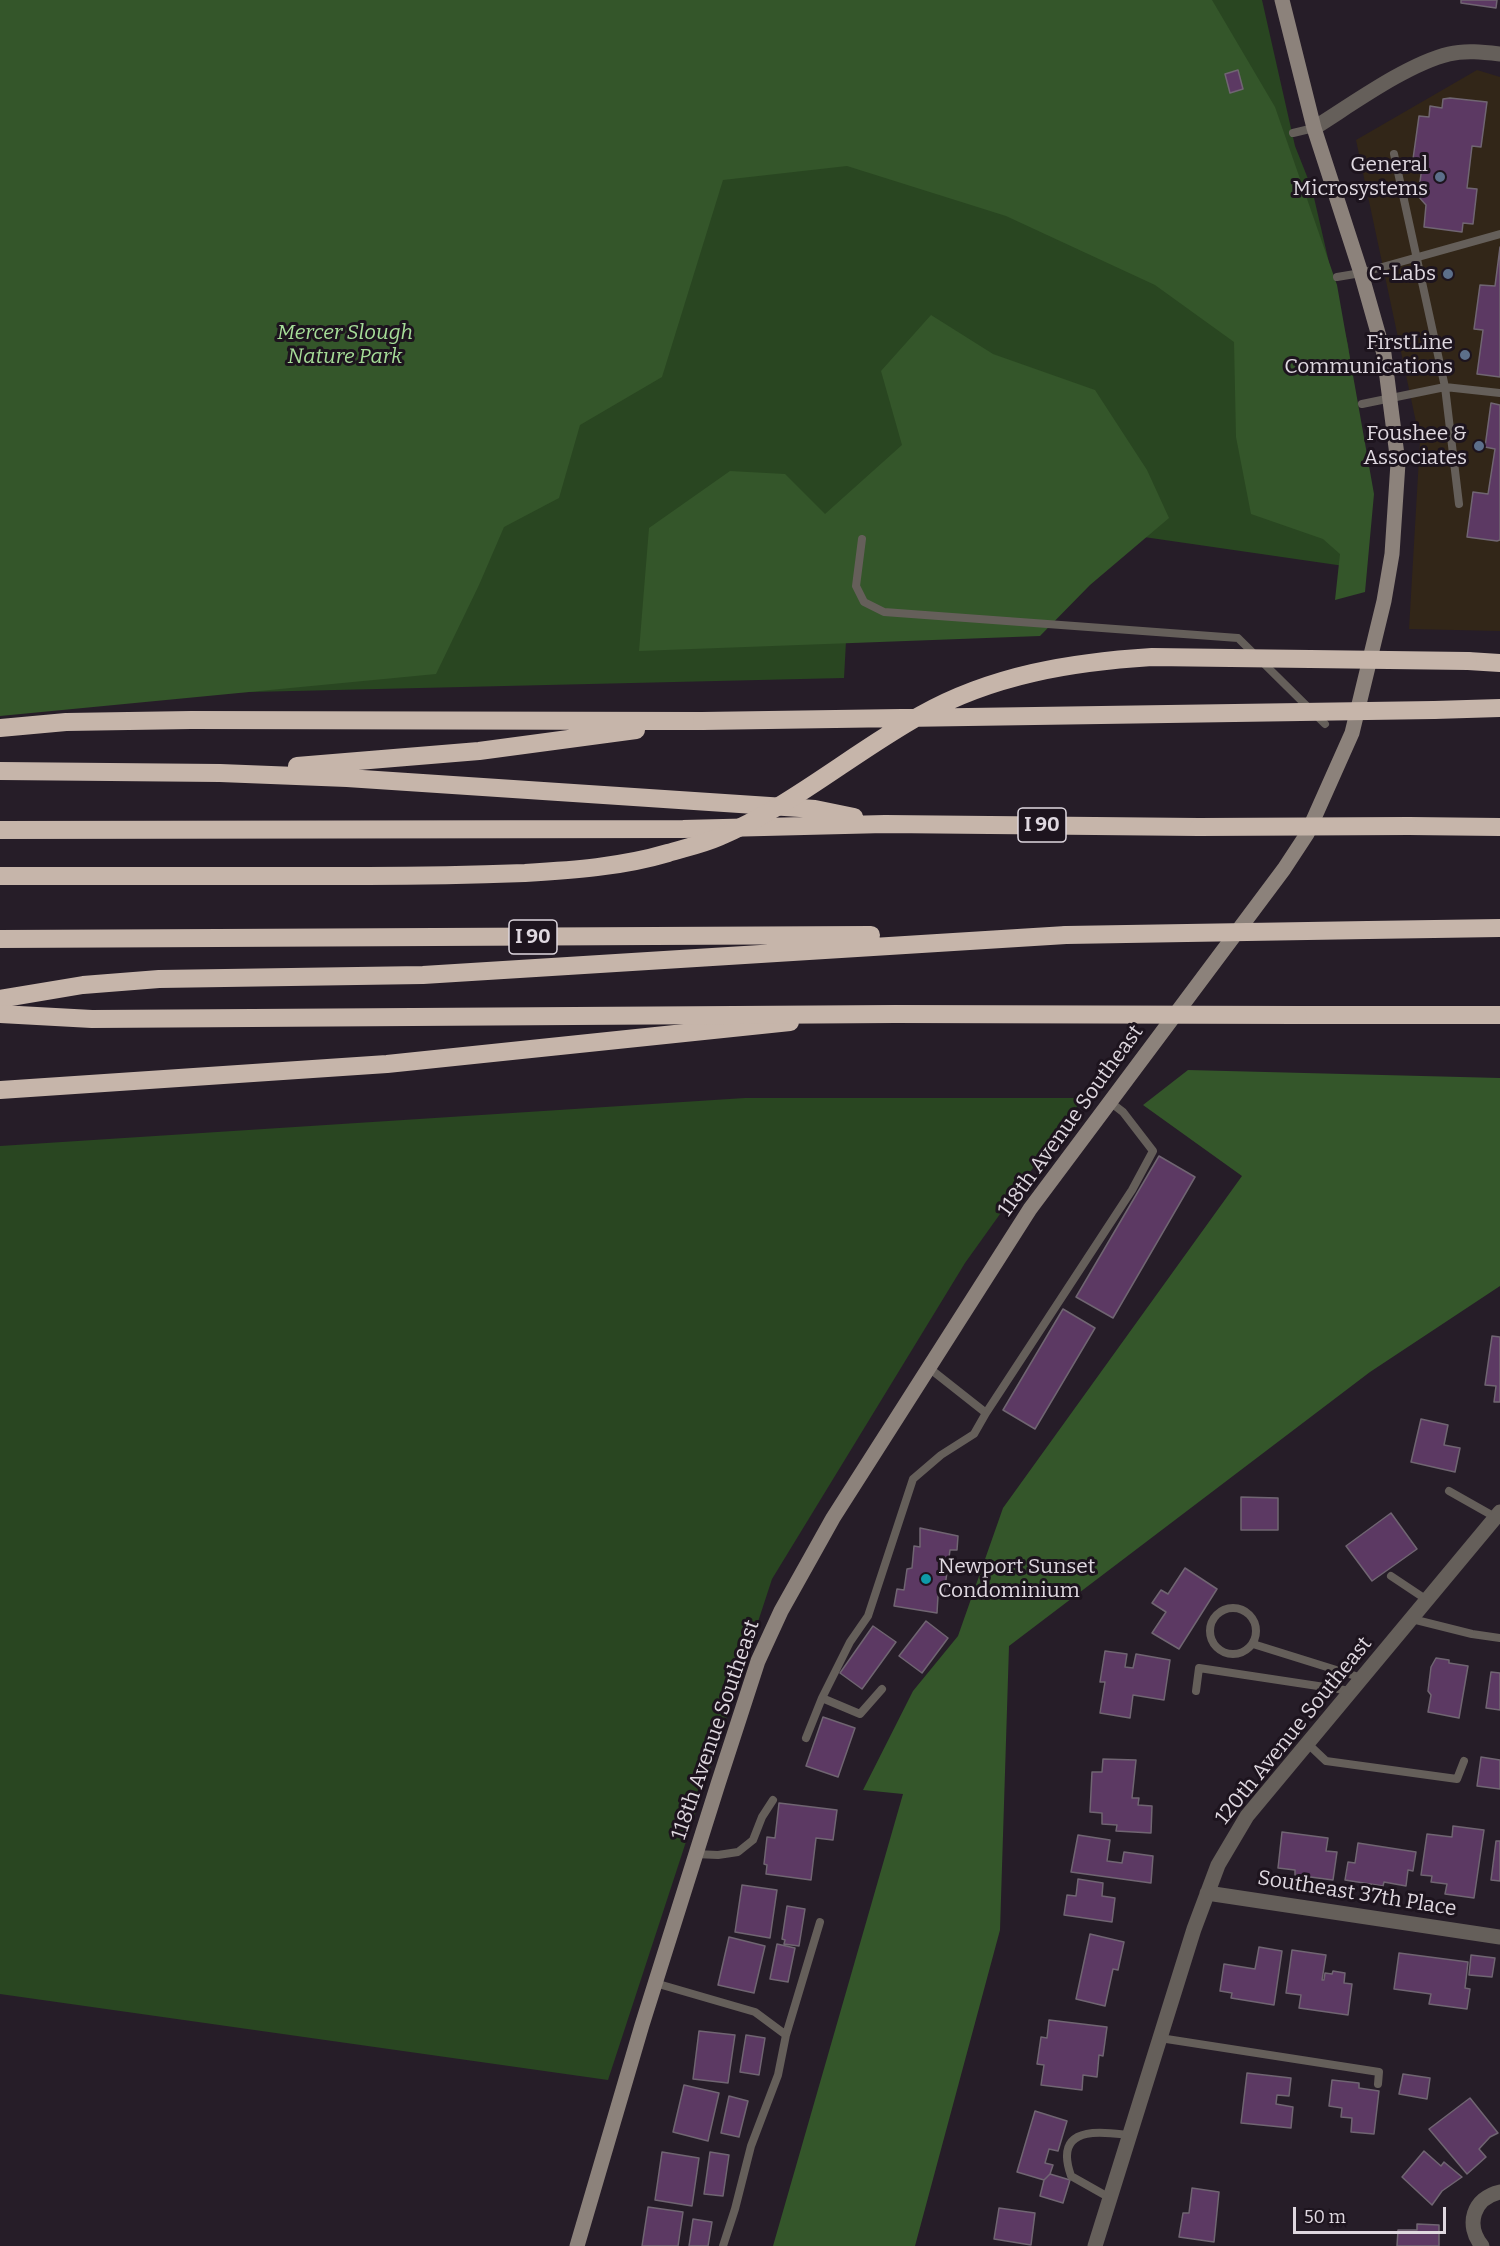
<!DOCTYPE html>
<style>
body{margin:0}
#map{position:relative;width:1500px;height:2246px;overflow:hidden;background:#261d28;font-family:Bitter,serif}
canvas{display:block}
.scale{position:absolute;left:1293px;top:2207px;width:153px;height:27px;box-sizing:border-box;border:3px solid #dfd8e0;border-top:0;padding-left:8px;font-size:18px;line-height:21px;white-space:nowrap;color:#dfd8e0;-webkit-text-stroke:4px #1d141e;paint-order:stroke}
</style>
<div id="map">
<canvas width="1500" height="2246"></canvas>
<div class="scale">50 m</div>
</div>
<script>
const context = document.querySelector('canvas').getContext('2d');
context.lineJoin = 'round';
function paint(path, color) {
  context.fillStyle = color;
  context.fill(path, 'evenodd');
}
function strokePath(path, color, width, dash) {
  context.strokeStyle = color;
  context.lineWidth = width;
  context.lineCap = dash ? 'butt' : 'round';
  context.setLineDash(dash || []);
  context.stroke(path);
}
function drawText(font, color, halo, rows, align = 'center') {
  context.font = font + ' Bitter,serif';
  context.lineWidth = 6;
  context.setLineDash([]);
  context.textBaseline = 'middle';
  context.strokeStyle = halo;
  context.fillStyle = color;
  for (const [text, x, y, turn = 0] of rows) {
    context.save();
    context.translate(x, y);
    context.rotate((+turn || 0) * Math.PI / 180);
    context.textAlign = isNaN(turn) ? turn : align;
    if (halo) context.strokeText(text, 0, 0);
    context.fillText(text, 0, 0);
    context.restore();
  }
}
const commercial = new Path2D(`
 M1477,70L1500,77V631L1409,629L1420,441L1356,140Z`);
const green = new Path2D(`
 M0,0H1262L1295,146L1312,189L1348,345L1366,473L1351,567L854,495L844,678L39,697Z
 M745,1098H1083L965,1263L772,1579L608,2080L0,1994V1146Z`);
const forest = new Path2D(`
 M0,0H1212L1275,107L1337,285L1374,494L1365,592L1335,600L1340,554L1323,539L1251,514L1236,437L1234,342L1155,285L1006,216L847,166L723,180L662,377L580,425L559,498L504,527L479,585L436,674L0,716Z
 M931,315L993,354L1095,390L1147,470L1169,518L1090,585L1040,636L639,651L649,528L730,471L785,474L825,514L902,445L881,371Z
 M1188,1070L1500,1078V1286L1370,1372L1009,1646L1000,1930L915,2246H773L903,1794L863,1790L913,1691L958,1636L1003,1508L1242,1176L1143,1105Z`);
const building = new Path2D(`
 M1461,0H1497L1496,8L1461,3Z
 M1238,70L1243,89L1230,93L1225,74Z
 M1450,98L1487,102L1481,147L1472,146L1467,188L1477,189L1473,224L1463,223L1462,232L1424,227L1426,205L1418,196L1423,160L1413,159L1419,116L1429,117L1430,106L1442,108L1443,99Z
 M1500,247V377L1477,374L1483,330L1474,329L1480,285L1495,286Z
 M1491,403L1500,405V540L1497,541L1467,537L1473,492L1488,494L1495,449L1485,447Z
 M1159,1156L1195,1177L1113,1318L1076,1297Z
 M1063,1309L1095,1328L1035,1429L1003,1410Z
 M1492,1336L1500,1337V1402H1494L1496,1386L1485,1385Z
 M1421,1419L1448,1425L1444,1445L1460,1448L1455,1472L1411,1462Z
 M1241,1497L1278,1498V1530H1241Z
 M1391,1513L1417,1549L1372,1581L1346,1546Z
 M920,1528L958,1536L957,1550H950L944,1594L938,1596L937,1613L894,1606L897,1589L904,1590L907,1569L912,1568L914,1546L920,1547Z
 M1185,1568L1217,1589L1179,1649L1152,1633L1166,1612L1152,1603L1161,1590L1168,1594Z
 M926,1621L948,1638L922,1673L899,1656Z
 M873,1626L896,1642L862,1689L840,1673Z
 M1105,1651L1127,1654L1125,1667L1133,1668L1136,1654L1170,1660L1164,1700L1133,1695L1130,1718L1100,1713L1105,1682H1100Z
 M1436,1658L1449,1660V1663L1468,1666L1459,1718L1428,1712L1431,1695L1428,1691L1431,1667Z
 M1491,1672L1500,1673V1710L1486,1708Z
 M823,1717L855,1728L838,1777L806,1766Z
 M1481,1757L1500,1760V1789L1477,1786Z
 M1103,1759L1136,1760L1132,1798H1139L1138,1805L1152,1806L1151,1833L1116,1831L1117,1825L1102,1824V1813L1090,1812L1092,1772H1102Z
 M779,1803L837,1810L833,1840L816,1838L811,1880L766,1874L767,1865L764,1864L767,1837L775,1838Z
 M1453,1826L1484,1830L1474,1898L1445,1894L1447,1884L1431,1882L1432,1876L1421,1875L1427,1834L1452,1837Z
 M1282,1832L1328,1838L1326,1851L1337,1852L1333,1880L1295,1875V1870L1278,1868Z
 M1078,1835L1110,1840L1107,1861L1122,1863L1124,1852L1153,1856L1151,1883L1071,1872Z
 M1496,1841H1500V1881L1491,1880Z
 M1358,1843L1416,1852L1413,1871L1408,1870L1406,1886L1384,1882L1383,1886L1345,1880L1348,1862L1355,1863Z
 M1078,1879L1103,1883L1102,1896L1115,1898L1112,1922L1064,1915L1067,1895L1076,1896Z
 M742,1885L777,1890L770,1938L735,1932Z
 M787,1906L805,1909L799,1946L784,1944L785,1940L782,1939Z
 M1090,1934L1124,1942L1118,1970L1113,1969L1105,2006L1076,1999Z
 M729,1937L765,1946L754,1993L718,1985Z
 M777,1944L795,1948L788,1982L770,1979Z
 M1259,1947L1282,1951L1274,2005L1231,1998L1232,1993L1220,1991L1224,1964L1255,1969Z
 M1292,1950L1326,1955L1322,1980H1324L1325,1973L1332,1974L1333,1971L1345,1973L1344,1983L1352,1984L1348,2015L1299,2008L1301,1995L1286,1993Z
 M1399,1953L1468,1962L1465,1988L1470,1989L1467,2009L1429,2004L1431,1994L1394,1989Z
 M1471,1955L1495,1958L1492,1977L1469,1975Z
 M1049,2020L1107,2027L1103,2056L1099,2055L1097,2077L1083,2075L1082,2090L1041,2085L1044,2065L1037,2064L1041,2037L1047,2038Z
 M699,2031L735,2035L728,2083L693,2079Z
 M746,2035L765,2038L759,2075L740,2072Z
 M1247,2073L1291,2078L1289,2096L1277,2095L1276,2104L1293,2107L1291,2128L1241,2123Z
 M1403,2074L1430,2078L1427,2099L1399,2094Z
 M1332,2080L1359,2083V2088L1379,2091L1374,2134L1351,2132L1352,2118L1341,2117L1342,2108L1329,2106Z
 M684,2085L719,2093L708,2141L673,2132Z
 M729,2096L748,2101L739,2137L721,2133Z
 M1470,2098L1498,2133L1490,2137L1479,2149L1486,2157L1467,2174L1429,2129Z
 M1035,2111L1067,2121L1058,2151L1049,2149L1045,2163L1053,2165L1050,2174L1044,2180L1017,2172Z
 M1424,2151L1441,2166L1444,2162L1462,2177L1442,2191L1432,2205L1402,2177Z
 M662,2152L699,2158L692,2206L655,2200Z
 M710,2152L729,2155L723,2196L704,2194Z
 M1050,2174L1070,2180L1063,2203L1040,2196L1044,2180Z
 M1192,2188L1219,2192L1214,2242L1179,2237L1183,2213H1189Z
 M648,2207L683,2212L678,2246H642Z
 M999,2208L1035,2213L1031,2245L994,2239Z
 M693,2219L712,2222L708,2246H689Z
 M1417,2224L1439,2225V2246H1397L1398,2230H1417Z`);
const lane = new Path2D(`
 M1293,133L1314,128
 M1394,154L1445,387L1459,504
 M1337,277L1361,273L1500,234
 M1362,404L1445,387L1500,393
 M862,539L856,586L864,602L884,612L1238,638L1325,724
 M929,1368L986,1413L1132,1190L1153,1151L1123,1112L1110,1102
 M1449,1491L1495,1517
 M1391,1576L1427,1600
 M1210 1631a23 23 0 1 1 46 0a23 23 0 1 1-46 0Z
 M1412,1619L1472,1634L1500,1638
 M1253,1644L1362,1678
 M882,1689L860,1714L822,1698L850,1642L868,1616L913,1479L941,1455L974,1434L986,1413
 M1196,1691L1199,1668L1351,1691
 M806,1738L822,1698
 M1307,1743L1326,1761L1457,1779L1464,1761
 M695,1854L718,1855L738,1852L753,1840L762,1817L773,1800
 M655,1983L755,2012L786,2035L778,2075L751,2146L735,2209L723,2246
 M786,2035L820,1922
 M1160,2038L1379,2072L1378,2084
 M1110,2198L1071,2176C1069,2170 1067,2163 1067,2157C1066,2125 1109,2133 1129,2135`);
const street = new Path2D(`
 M1314,128C1351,105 1407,64 1449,54C1465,50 1483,52 1500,54
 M1207,1893L1500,1937
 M1095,2246L1194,1929L1218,1865L1247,1816L1500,1512
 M1482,2246C1465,2225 1473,2198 1500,2192`);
const secondary = new Path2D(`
 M577,2246L642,2025L718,1784L758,1661L781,1611L833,1518L1030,1209L1284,869L1307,834L1352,733L1384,601L1392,554L1398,463L1384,354L1361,273L1314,128L1282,0`);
const highway = new Path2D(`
 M1468,661L1500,663
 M1434,710L1500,708
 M0,728L66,722L191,720L702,721
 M297,766L479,751L636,730
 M0,771L220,773L347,778L815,809L854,817
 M1409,826L1500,827
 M0,830L683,829L885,824L1199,827
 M1368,930L1500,928
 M0,939L871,935
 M0,999L83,985L159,979L423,975L1066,935
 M1298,1015H1500
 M0,1090L387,1064L790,1022`);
const highwayBridge = new Path2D(`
 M702,721L1434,710
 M1199,827L1409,826
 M0,876C123,876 245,876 368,876C420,876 472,875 525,873C573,870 621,867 668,853C685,848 703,844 719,837C789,808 854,752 921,715C992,675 1072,662 1152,657L1468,661
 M1066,935L1368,930
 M0,1014L92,1019L895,1014L1298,1015`);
const markers = [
 [1440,177,6,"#5c6f8a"],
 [1448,274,6,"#5c6f8a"],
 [1465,355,6,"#5c6f8a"],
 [1479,446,6,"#5c6f8a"],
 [926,1579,6,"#0f9aa8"]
];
const shields = [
 [1042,825,48],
 [533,937,48]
];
const shieldNames = [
 ["I 90",1042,825],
 ["I 90",533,937]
];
const poiNames = [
 ["General",1428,165],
 ["Microsystems",1428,189],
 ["C-Labs",1436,274],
 ["FirstLine",1453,343],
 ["Communications",1453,367],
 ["Foushee &",1467,434],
 ["Associates",1467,458],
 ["Newport Sunset",938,1567,"left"],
 ["Condominium",938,1591,"left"]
];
const parkNames = [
 ["Mercer Slough",345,333],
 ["Nature Park",345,357]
];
const streetNames = [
 ["118th Avenue Southeast",1071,1121,-54],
 ["118th Avenue Southeast",716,1730,-71],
 ["120th Avenue Southeast",1294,1731,-51],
 ["Southeast 37th Place",1357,1894,9]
];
paint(commercial, '#322618');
paint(green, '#294621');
paint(forest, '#34562a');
paint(building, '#5c3963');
strokePath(building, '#706572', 1.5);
strokePath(lane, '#655f5a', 8);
strokePath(street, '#655f5a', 15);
strokePath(secondary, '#8c827b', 15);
strokePath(highway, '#c6b5aa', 18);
strokePath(highwayBridge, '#c6b5aa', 18);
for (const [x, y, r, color] of markers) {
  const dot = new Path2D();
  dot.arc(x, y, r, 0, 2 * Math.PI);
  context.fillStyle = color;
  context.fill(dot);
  strokePath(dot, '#1d141e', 2);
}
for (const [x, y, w] of shields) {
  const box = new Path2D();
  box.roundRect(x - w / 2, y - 17, w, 34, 4.5);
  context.fillStyle = '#1d141e';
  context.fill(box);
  strokePath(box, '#dfd8e0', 1.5);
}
drawText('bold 20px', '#dfd8e0', null, shieldNames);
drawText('21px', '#dfd8e0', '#1d141e', poiNames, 'right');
drawText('italic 21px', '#a6dd98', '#1d141e', parkNames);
drawText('21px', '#dfd8e0', '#1d141e', streetNames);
</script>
